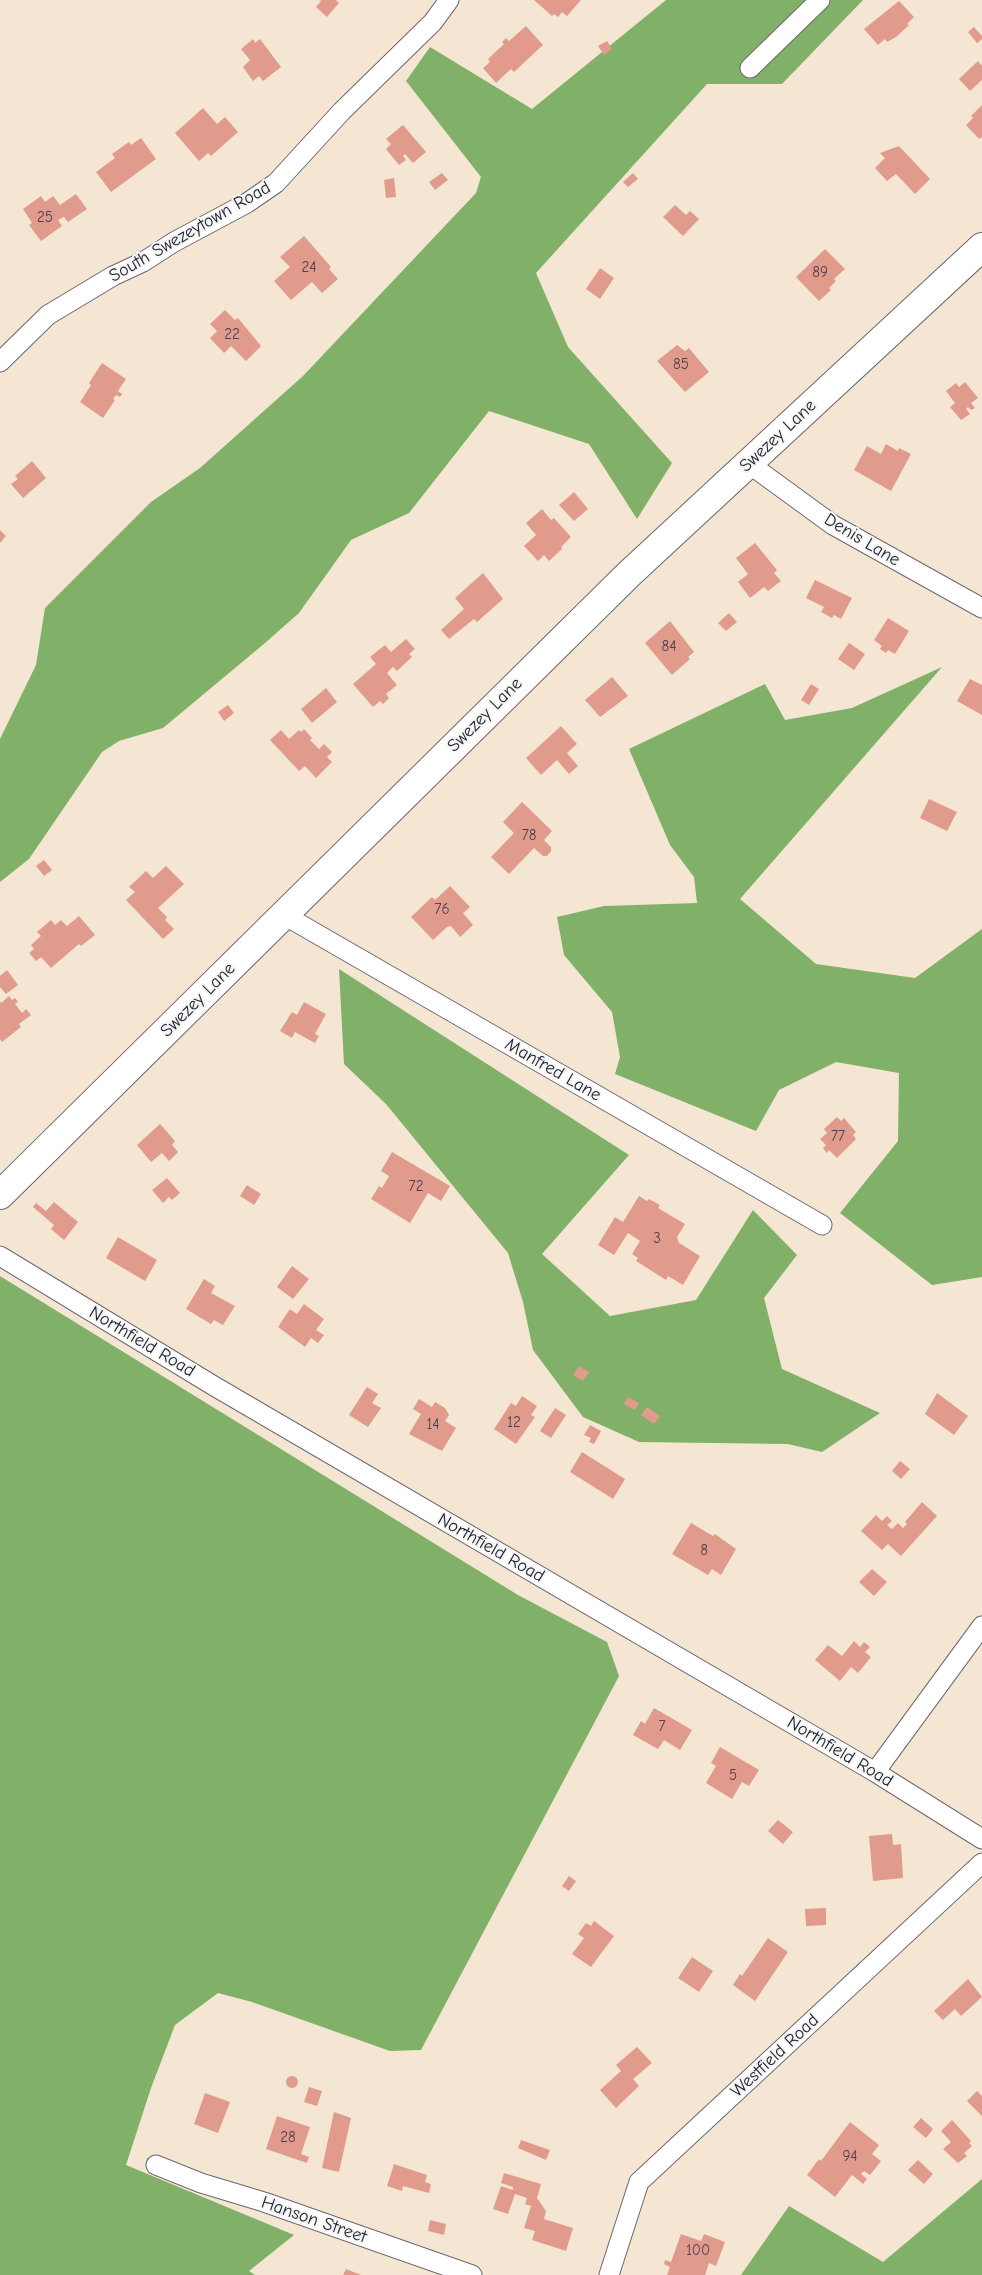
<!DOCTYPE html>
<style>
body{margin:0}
canvas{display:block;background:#f4e6d2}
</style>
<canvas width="982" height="2275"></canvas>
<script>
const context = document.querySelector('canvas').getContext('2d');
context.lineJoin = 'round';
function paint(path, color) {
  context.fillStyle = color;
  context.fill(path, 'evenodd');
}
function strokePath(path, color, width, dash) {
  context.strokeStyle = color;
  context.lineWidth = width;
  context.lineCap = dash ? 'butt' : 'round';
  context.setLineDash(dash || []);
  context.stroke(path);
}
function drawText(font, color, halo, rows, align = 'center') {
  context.font = font + ' "Comic Neue",sans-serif';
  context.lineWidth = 4;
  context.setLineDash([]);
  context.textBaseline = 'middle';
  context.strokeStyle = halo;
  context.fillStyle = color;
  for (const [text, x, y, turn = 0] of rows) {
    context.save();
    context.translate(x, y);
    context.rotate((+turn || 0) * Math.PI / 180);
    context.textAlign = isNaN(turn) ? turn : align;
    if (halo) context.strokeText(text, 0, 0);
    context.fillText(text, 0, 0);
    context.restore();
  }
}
const forest = new Path2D(`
 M666,0H863L782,84H707L536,273L568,347L672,463L637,519L589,444L489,411L409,513L351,540L299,613L265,643L163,728L119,741L102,752L29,859L0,882V739L36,665L45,608L151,502L200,468L303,376L476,193L481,177L406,81L430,47L532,109Z
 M942,667L740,899L816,964L915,978L982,929V1277L932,1285L840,1213L898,1141L899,1073L836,1062L779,1090L756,1131L615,1074L620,1057L612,1012L564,955L557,917L604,906L697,903L694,877L670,845L629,749L765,684L785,720L852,708Z
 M339,969L629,1155L542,1254L610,1316L696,1300L753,1210L797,1255L764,1298L782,1369L880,1413L822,1452L788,1444L639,1442L583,1417L533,1350L523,1302L508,1253L386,1104L344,1064Z
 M0,1276L518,1595L607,1642L619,1676L421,2050L390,2051L252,2002L218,1993L175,2025L151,2088L126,2165L294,2235L249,2271L255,2275H0Z
 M982,2179V2275H741L789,2206L883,2262Z`);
const building = new Path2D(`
 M320,0H336L339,3L327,17L316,7L321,1Z
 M534,0H581L567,16L562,12L558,17L554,14L552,16Z
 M899,1L914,17L907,24L909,25L896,37L887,42L885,39L878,45L864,29Z
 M526,26L543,45L514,72L511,69L496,83L483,68L490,62L488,59L504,44L502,42L506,38L509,41Z
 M974,27L982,36V39L977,43L968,32Z
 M253,39L255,43L260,39L281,67L263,81L259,76L253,81L243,67L250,60L241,49Z
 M607,41L612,49L604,55L598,46Z
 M978,61L982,66V80L970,91L959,79Z
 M982,105V137L979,139L966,125L973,118L971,116Z
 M203,108L217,124L225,117L238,132L211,156L208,153L199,161L175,133Z
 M403,125L426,152L413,163L405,154L403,156L406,160L399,165L386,149L391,144L386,139Z
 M141,138L156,159L111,192L96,172L115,158L112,154L129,142L131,145Z
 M899,146L930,179L915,194L896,174L887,181L875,168L885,158L880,153Z
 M442,173L448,180L435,190L429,182Z
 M633,173L638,179L628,187L623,182Z
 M394,178L396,197L386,198L384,180Z
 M76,194L87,209L68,222L64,217L58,220L62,226L41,241L29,225L32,223L23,209L41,196L45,202L53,196L60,205Z
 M675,205L686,215L690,211L699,219L683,236L663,217Z
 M304,236L331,267L329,269L338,279L322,293L312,282L291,300L274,281L290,267L280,257Z
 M825,249L845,269L834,279L836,281L829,288L831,290L819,301L796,277Z
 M600,268L614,278L600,299L586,289Z
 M225,310L235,320L238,318L261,346L246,361L231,346L224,353L210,338L217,331L210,324Z
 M677,345L685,351L689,348L709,372L685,392L657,361Z
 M102,363L126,379L118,391L122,394L120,397L116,395L113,399L115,400L103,418L80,402L91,385L89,383Z
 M965,382L978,398L971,403L975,408L971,410L968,407L966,409L970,414L961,420L950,407L955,403L946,391L956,383L959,387Z
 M886,444L898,451L899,448L911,454L891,491L854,470L867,446L881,454Z
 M32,461L46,478L23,498L11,484L18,479L15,476Z
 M574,492L588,509L574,521L559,505Z
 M542,509L551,520L554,518L571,537L561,547L562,549L549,561L544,555L538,561L524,546L536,535L526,523Z
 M0,530L6,536L0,543Z
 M755,543L777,570L774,573L781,581L768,591L764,587L750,598L738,582L748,574L736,558Z
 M483,573L503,599L477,622L474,619L449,639L441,630L464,609L455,598Z
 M815,580L852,598L841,619L834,615L832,618L821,612L824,607L806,598Z
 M729,613L737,622L726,631L718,623Z
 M888,618L909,631L895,654L888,650L886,653L880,649L882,646L874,640Z
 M670,621L694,652L688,657L690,659L672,675L645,643Z
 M406,639L415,649L409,654L412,657L397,671L393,667L387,673L397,685L386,694L389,698L383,704L380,701L373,707L353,684L376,664L370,657L385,645L391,652Z
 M849,643L865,654L854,670L838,659Z
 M612,677L628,696L600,717L585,700Z
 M970,679L982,685V715L957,701Z
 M811,684L819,689L809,705L801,700Z
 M326,688L337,702L312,723L301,709Z
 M228,705L234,713L224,721L218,712Z
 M561,726L577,744L567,753L578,766L569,774L557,760L541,775L526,758Z
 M304,729L312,738L310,740L319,749L324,744L332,752L327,757L332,762L316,778L305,766L299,771L270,740L281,730L289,739L299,730L301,732Z
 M929,799L957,812L947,831L920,818Z
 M522,802L552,831L544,840L551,847V851L547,856H543L534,848L509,874L491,857L514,833L503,822Z
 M44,860L52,870L44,876L36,866Z
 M166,866L184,884L158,908L167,917L165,920L174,929L163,939L126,900L135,892L129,887L146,871L153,878Z
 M450,886L470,907L463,913L473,925L460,937L451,926L447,927L433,940L411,917L432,897L435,900Z
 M79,916L95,935L81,946L79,944L51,968L41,957L36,961L29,953L34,949L31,945L41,936L37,932L51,920L55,925L61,920L67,926Z
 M7,970L18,985L6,994L0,987V976Z
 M9,996L12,1000L15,998L18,1002L15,1004L22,1013L26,1009L31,1015L19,1024L21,1027L2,1042L0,1039V1001L1,1003Z
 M304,1002L326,1014L315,1034L319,1036L315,1043L295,1032L292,1038L280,1031L292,1012L297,1015Z
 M837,1117L841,1121L844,1118L856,1132L853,1135L856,1139L837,1158L829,1150L827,1153L823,1148L826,1145L820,1139L827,1133L824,1129Z
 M160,1124L175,1141L172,1145L178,1152L169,1161L162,1153L151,1162L137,1145Z
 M392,1152L450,1186L441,1201L428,1193L410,1223L371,1199L379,1186L382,1188L389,1176L381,1171Z
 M167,1178L180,1193L172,1200L169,1197L163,1203L152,1190Z
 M247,1185L261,1194L254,1205L240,1196Z
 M639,1196L647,1201L649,1199L660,1205L658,1208L685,1224L677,1237L679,1243L700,1256L683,1285L668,1276L666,1280L636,1261L638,1258L632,1254L640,1241L628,1233L614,1255L598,1245L615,1217L623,1222Z
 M54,1202L78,1222L64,1240L51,1229L54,1225L33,1207L36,1203L46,1211Z
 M118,1237L157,1260L145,1281L106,1258Z
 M292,1266L309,1279L293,1299L277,1287Z
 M204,1279L215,1286L211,1293L235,1306L223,1325L214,1320L211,1324L186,1309Z
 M304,1304L324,1319L316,1330L324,1335L318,1343L311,1338L305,1347L278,1327L290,1309L297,1314Z
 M579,1366L589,1372L583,1381L573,1375Z
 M367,1387L378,1394L372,1403L381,1408L368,1427L349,1415Z
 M937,1393L968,1416L954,1435L925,1414Z
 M522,1396L537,1406L531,1415L535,1417L516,1444L494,1429L511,1403L516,1406Z
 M628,1397L639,1403L635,1410L624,1404Z
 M419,1399L432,1407L435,1402L445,1408L449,1415L445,1421L456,1428L442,1451L409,1434L421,1414L413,1409Z
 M647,1407L660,1416L654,1424L641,1415Z
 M555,1408L566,1415L551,1438L540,1431Z
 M590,1425L601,1431L594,1444L589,1442L591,1438L584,1435Z
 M582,1452L625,1479L613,1499L570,1472Z
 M900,1461L910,1469L901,1479L892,1471Z
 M922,1502L937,1516L901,1556L888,1544L882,1550L861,1531L876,1515L882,1521L887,1516L892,1521L887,1525L892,1529L898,1523L903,1528L907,1524L905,1522Z
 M691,1523L713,1536L715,1534L736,1549L721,1575L712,1569L708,1575L672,1554Z
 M872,1569L887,1582L874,1596L859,1582Z
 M854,1641L860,1647L864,1642L870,1647L865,1652L871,1657L858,1673L851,1667L840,1681L815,1660L828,1645L842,1656Z
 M654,1708L692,1730L680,1750L664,1740L658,1749L633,1735L641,1721L645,1724Z
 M720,1747L759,1770L749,1786L742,1782L732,1799L706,1783L716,1766L711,1763Z
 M778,1820L793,1832L783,1844L768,1831Z
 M892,1834L893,1845L901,1844L903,1878L873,1881L869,1836Z
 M569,1876L576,1881L569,1891L562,1886Z
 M826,1908V1925L806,1926L805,1909Z
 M594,1921L614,1936L591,1967L572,1954L584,1938L578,1934L586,1923L591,1926Z
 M768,1938L788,1952L755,2001L733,1985L740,1974L742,1976Z
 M692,1957L713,1971L699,1992L678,1978Z
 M968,1979L982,1997L961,2016L955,2009L943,2020L934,2011Z
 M637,2047L652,2063L633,2079L639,2086L616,2108L600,2090L621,2071L616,2065Z
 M286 2082a6 6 0 1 1 12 0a6 6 0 1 1-12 0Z
 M309,2087L322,2091L317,2106L304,2102Z
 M977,2091L982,2096V2116L967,2101Z
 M205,2093L230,2102L218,2133L194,2124Z
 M334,2112L351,2118L339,2172L322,2168Z
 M277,2116L310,2127L301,2154L309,2157L307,2163L266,2149Z
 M921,2118L933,2129L926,2138L913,2127Z
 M952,2120L971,2141L969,2143L972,2146L964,2153L967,2156L958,2163L943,2149L951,2142L941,2131Z
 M850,2122L879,2145L872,2154L881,2161L870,2175L864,2171L861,2174L867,2179L863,2184L852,2175L835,2197L807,2175L819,2159L821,2161Z
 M521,2140L550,2150L546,2160L518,2148Z
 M918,2160L933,2174L924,2184L908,2170Z
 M394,2164L427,2175L425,2182L431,2184L429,2193L403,2186L402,2191L387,2186Z
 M504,2173L541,2184L537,2198L546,2211L544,2219L573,2228L566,2251L532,2240L535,2231L524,2228L531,2206L525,2204L527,2198L515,2194L508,2214L493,2209L501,2186L513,2190V2187L501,2183Z
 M430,2220L446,2224L444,2235L428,2231Z
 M681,2234L701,2241L704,2234L725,2242L716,2266L709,2263L705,2275H667L670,2267L664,2264L665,2260L671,2262Z
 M346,2269L361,2275H343Z`);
const street = new Path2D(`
 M750,68L820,0
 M0,362L48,315L113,276L143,262L174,242L247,203L276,183L342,111L433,22L449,0
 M748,463L833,525L982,608
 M284,915L822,1225
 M0,1256L214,1386L875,1772L982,1839
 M875,1772L982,1626
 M156,2165L201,2183L264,2202L472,2275
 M609,2275L639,2182L982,1863`);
const secondary = new Path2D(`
 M0,1195L629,574L982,247`);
const numberNames = [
 ["25",45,218],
 ["24",309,268],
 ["89",820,273],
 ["22",232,335],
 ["85",681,365],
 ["84",669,647],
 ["78",529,836],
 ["76",442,910],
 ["77",838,1137],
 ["72",416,1187],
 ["3",657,1239],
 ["12",514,1423],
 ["14",433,1425],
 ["8",704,1551],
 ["7",662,1727],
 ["5",733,1776],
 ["28",288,2138],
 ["94",850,2157],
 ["100",698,2251]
];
const streetNames = [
 ["South Swezeytown Road",190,232,-30],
 ["Swezey Lane",778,436,-43],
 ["Denis Lane",862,540,31],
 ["Swezey Lane",485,715,-45],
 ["Swezey Lane",198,1000,-45],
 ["Manfred Lane",553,1070,30],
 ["Northfield Road",142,1342,31],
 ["Northfield Road",491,1548,30],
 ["Northfield Road",840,1752,31],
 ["Westfield Road",775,2056,-43],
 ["Hanson Street",314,2220,19]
];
paint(forest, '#81b068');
paint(building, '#e09b8d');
strokePath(street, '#6c6770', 21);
strokePath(secondary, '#6c6770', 30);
strokePath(street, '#fff', 19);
strokePath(secondary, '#fff', 28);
drawText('15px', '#524050', null, numberNames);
drawText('18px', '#22223b', '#f6f6f2', streetNames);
</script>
